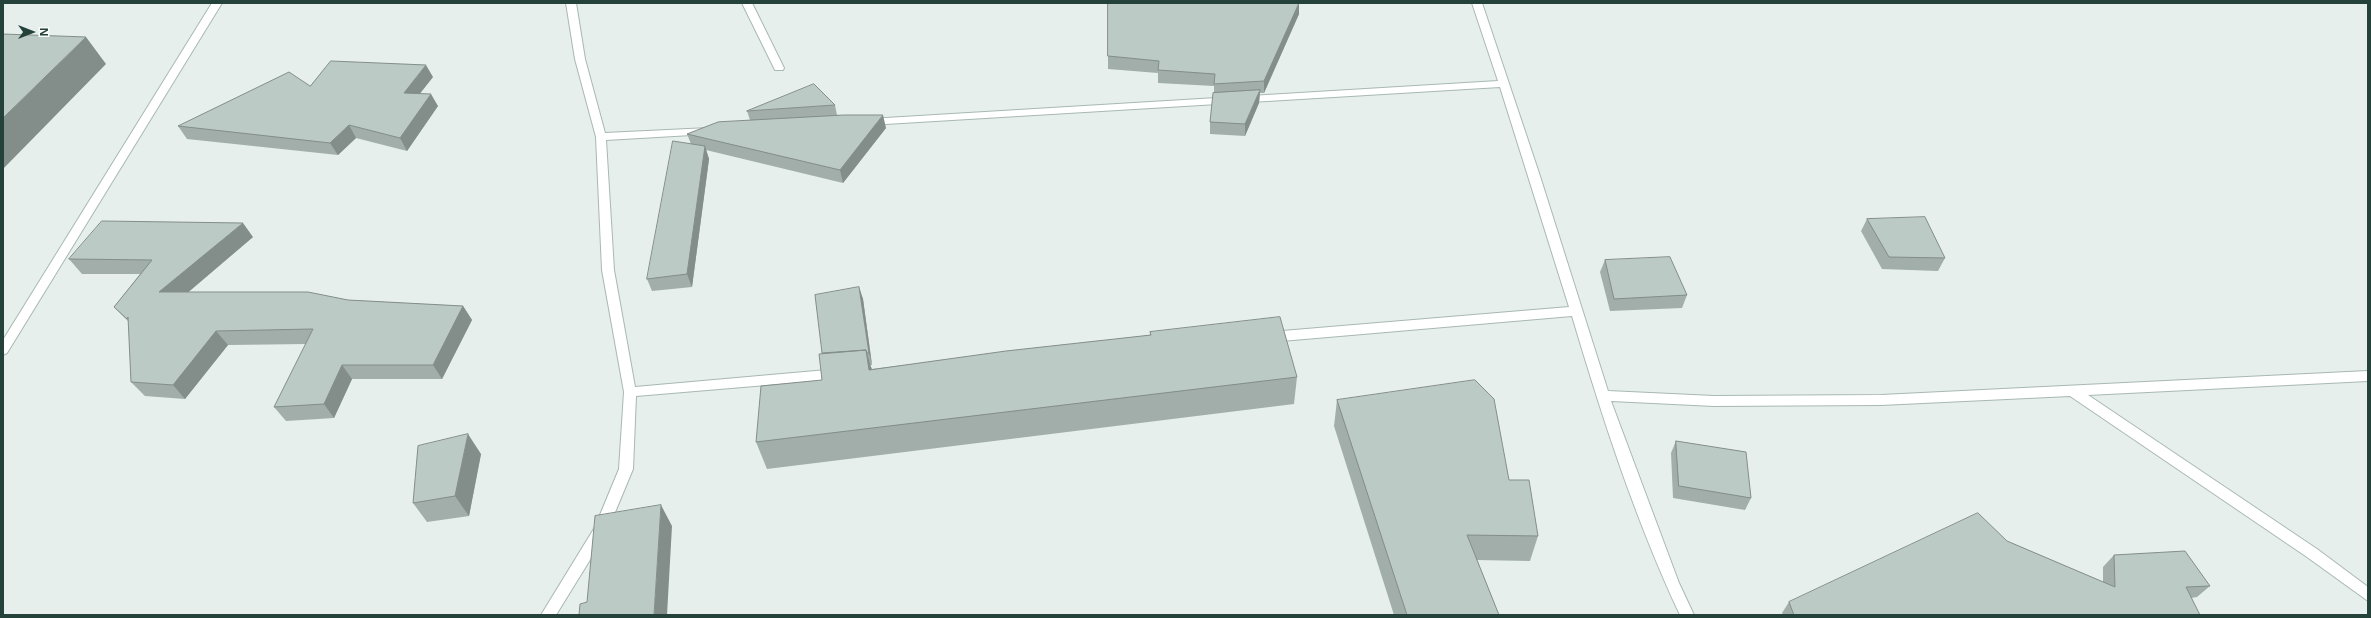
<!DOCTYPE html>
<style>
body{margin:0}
#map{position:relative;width:2371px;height:618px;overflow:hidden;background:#e6efeb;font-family:"Open Sans",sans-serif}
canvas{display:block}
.frame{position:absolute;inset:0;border:4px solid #24423a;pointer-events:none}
.north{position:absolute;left:12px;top:12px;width:40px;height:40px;-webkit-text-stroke:3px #f7fbf9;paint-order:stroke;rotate:90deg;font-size:11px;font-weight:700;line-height:16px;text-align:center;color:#24423a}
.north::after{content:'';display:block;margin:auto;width:14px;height:18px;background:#24423a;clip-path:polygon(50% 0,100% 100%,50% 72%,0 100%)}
</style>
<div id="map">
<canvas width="2371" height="618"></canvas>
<div class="frame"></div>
<div class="north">N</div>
</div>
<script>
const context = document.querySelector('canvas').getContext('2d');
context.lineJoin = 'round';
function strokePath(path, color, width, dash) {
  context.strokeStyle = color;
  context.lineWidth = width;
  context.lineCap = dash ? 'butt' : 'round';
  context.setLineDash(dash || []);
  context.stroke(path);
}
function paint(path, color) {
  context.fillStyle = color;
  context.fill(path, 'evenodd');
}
const street = new Path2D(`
 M212,3H222L7,353L3,355V340Z
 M566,3H576L585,59L605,133L709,128L714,131L709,134L606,140L614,270L635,387L838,369L842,371L844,374L842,377L838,379L636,396L633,469L606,534L556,615H541L595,527L619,469L624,392L602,270L596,137L575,59Z
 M742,3H752L784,68L783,70H775L774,68Z
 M1472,3H1482L1539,173L1608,391L1714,396L1881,395L2368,371V381L2088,395L2317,549L2368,587V601L2307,557L2070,396L1881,405L1714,406L1611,401L1679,583L1694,615H1680C1635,519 1602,417 1572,316L1270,342L1266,340L1264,337L1266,334L1270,332L1569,307L1500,87L869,125L864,122L869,119L1498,81Z`);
const wall = new Path2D(`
 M1108,3H1299V14L1264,93H1260L1259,103L1245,136L1210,134V122L1214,93V86L1158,83V73L1108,69Z
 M433,77L420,93L438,106L407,151L356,138L338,155L187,139L178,126L310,86Z
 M835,105L837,115L886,128L843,183L706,150L709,159L692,287L652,291L647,279L691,144L687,134L750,120L747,111Z
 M1867,219L1945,258L1938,271L1882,269L1861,231Z
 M253,237L188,292L348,300L463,306L472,320L442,379H352L334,418L286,421L274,407L306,344L228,345L185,399L145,396L131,382L129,322L114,307L140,274H82L69,259Z
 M1605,260L1687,295L1682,308L1610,311L1600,272Z
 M859,287L863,299L872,365H870L872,369L1150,335V332L1297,377L1294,404L767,469L756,442L822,380V353Z
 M1337,400L1538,536L1530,561L1477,560L1499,615H1394L1334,426Z
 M1676,441L1751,498L1745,510L1673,498L1671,453Z
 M481,454L469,516L427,522L413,503Z
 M2007,541L2103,582V567L2114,555L2210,586L2197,597L2191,598L2200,615H1783L1782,613L1789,602Z`);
const shadedWall = new Path2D(`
 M1299,3V14L1264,93V81Z
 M86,37L106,64L3,169V118Z
 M426,65L433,77L411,105L404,93Z
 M1260,90L1259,103L1245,136V124Z
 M431,94L438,106L407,151L400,138Z
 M883,115L886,128L843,183L840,170Z
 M349,125L356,138L338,155L330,143Z
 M705,146L709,159L692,287L687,274Z
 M243,223L253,237L171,307L159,292Z
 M859,287L863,299L872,365L869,353Z
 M463,306L472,320L442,379L433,365Z
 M216,331L228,345L185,399L173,385Z
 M866,350L874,377L869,370Z
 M342,365L352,379L334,418L324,404Z
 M468,434L481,454L469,516L455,496Z
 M661,505L672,526L667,615H654Z`);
const building = new Path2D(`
 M1108,3H1299L1264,81L1214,84L1215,74L1158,70L1159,61L1108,56Z
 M3,34L86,37L3,118Z
 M331,61L426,65L404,93L431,94L400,138L349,125L330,143L178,126L289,72L310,86Z
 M814,84L835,105L747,111Z
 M1260,90L1245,124L1210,122L1213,93Z
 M844,115H883L840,170L687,134L718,122Z
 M673,141L705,146L687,274L647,279Z
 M1925,217L1945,258L1889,257L1867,219Z
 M102,221L243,223L159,292H308L348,300L463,306L433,365H342L324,404L274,407L313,329L216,331L173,385L131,382L128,317L127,319L114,307L152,260L69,259Z
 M1670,257L1687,295L1614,299L1605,260Z
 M859,287L869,353H867L866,350L822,353L815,295Z
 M1280,317L1297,377L756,442L761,386L822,380L819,354L866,350L869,370L1006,351L1151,335L1150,332Z
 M1475,380L1494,399L1509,480H1529L1538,536L1467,535L1499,615H1407L1337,400Z
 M468,434L455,496L413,503L418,446Z
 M1676,441L1746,452L1751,498L1679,486Z
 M661,505L654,615H579L580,604L587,602L595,516Z
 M1978,513L2007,541L2115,587L2114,555L2185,551L2210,586L2186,587L2200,615H1794L1789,602Z`);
strokePath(street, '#a8b8b2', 2);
paint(street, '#fff');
paint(wall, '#a1aea9');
paint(shadedWall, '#838d89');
paint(building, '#bbcac4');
strokePath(building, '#838d89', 1);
</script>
